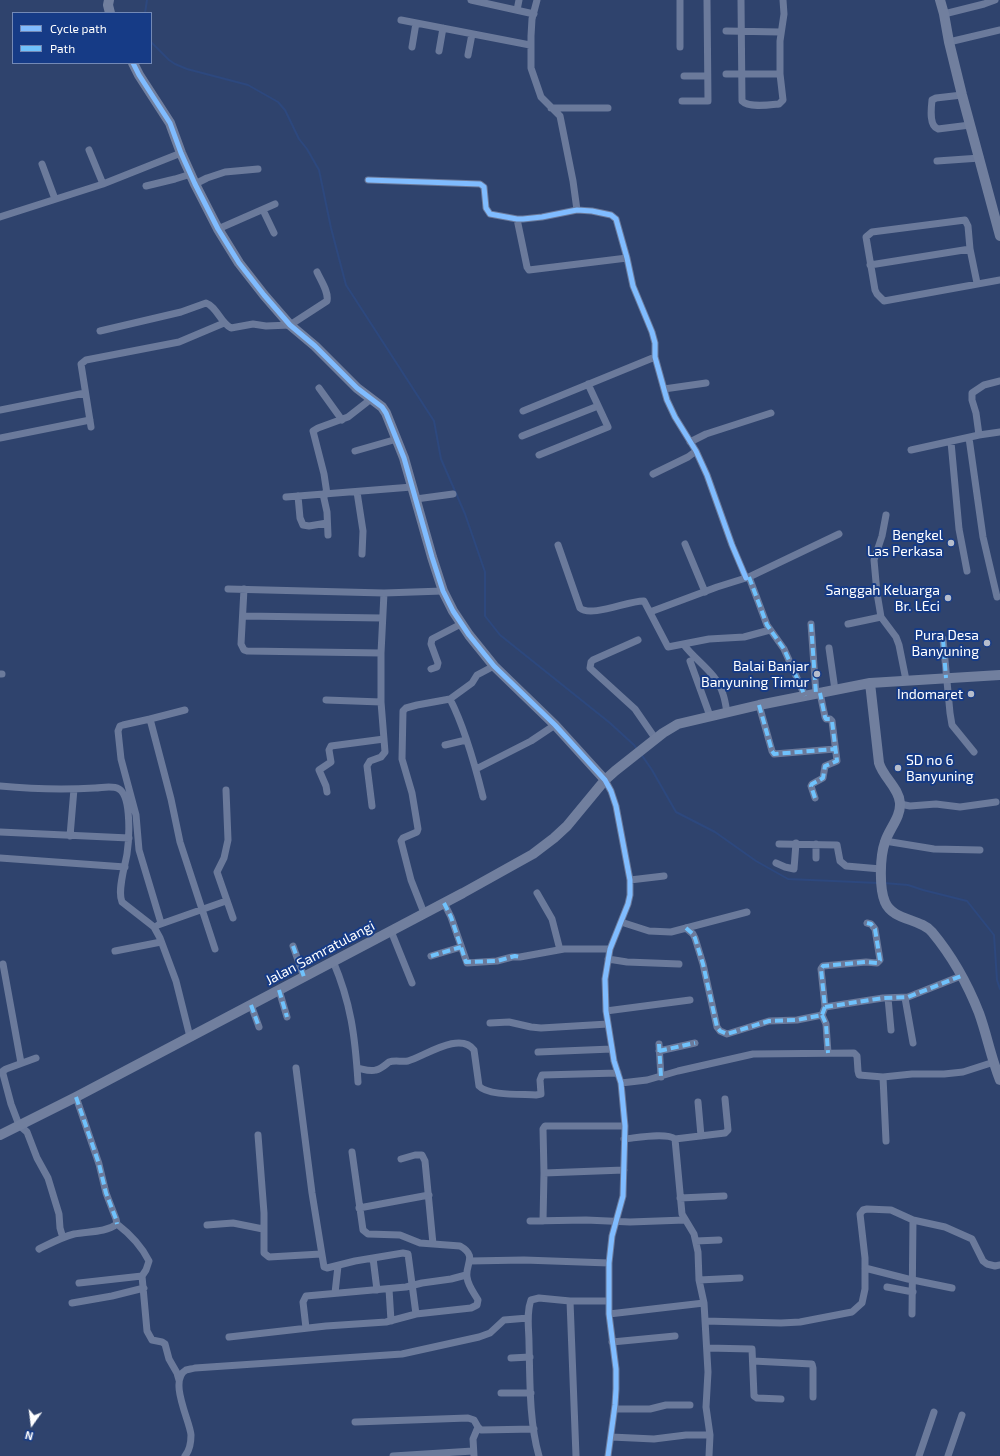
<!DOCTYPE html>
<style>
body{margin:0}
#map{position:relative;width:1000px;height:1456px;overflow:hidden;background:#2f436d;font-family:"Exo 2",sans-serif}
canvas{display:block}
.legend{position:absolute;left:12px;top:12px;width:140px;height:52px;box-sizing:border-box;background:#163b86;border:1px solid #7389b6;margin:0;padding:5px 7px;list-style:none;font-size:12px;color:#fff}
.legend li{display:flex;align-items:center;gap:8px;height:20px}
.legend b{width:20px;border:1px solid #7389b6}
.north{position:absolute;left:12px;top:1404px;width:40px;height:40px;-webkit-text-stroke:3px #163b86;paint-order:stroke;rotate:194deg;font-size:11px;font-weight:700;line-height:16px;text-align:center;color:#fff}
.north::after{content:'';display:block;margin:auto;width:14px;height:18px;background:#fff;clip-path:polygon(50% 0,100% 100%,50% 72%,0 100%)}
</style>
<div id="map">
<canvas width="1000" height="1456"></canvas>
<ul class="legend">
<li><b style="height:5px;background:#80bcff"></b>Cycle path</li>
<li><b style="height:5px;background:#70c2fc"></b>Path</li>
</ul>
<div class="north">N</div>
</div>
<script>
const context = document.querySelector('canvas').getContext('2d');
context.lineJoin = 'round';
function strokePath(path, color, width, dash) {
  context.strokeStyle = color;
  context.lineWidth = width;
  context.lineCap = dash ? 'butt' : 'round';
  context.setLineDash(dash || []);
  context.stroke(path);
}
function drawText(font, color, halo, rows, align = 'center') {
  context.font = font + ' "Exo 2",sans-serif';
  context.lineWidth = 4;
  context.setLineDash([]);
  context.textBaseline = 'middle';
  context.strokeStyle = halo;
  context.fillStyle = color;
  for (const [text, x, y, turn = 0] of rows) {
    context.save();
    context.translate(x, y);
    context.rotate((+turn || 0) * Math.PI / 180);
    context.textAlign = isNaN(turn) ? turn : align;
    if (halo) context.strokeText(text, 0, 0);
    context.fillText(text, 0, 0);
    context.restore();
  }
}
const stream = new Path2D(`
 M145,13L147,0
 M151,42L169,60L175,64L187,69L248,85L278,102L285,110L299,139L307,149L319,170L331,228L346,285L434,421L441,459L465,514L485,572V616L500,635L610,723L634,745L637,749
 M641,754L652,770L676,812L715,832L756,861L788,879L878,883
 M884,883L908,885L923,890L967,901L994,935L997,980L1000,989`);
const street = new Path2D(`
 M471,0L534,14
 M537,0L532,19L531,36V68L541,97L560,116L573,181L577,210
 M741,0L742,101C749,108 769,105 779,104L783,100L780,74V41L784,14L783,0
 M517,10L519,0
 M944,14L984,4L995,0
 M401,20L530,45
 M726,31L780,32
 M949,42L1000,30
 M412,47L416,23
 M680,47V0
 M439,51L443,28
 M468,55L472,34
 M726,74H780
 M684,76H707
 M962,95L936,98L932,100C931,109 929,126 938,129L970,125
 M682,101H708L707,0
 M551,108H608
 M89,150L103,184
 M937,161L980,158
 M42,164L55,199
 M368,180L480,184L484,187L486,208L490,214L517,219H523L542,217L577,210L592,211L611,215L616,219L627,258L633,286L652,332L655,343V357L667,400L675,417L696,451L707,475L732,545L746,578
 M195,184L207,178L225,172L258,169
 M146,186L175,179L191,174
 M263,210L274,233
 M0,217L103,184L181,153
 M517,219L527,267L529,270L627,258
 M218,229L275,204
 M870,265L970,249
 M977,283L970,249L968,226L965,220L872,232L866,237L875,290L877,294L884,301L1000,280
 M100,331L181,312L206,303C217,307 220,322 231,328L253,324L266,326L290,325L327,301C329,292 321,281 317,272
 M319,388L342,420
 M664,389L706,383
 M0,410L85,393
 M523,411L655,357
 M91,427L81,364L86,360L179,342L224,323
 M979,435L976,413L972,400V393L984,385L1000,381
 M522,436L598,406
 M0,438L90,420
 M969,438L983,537L997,597
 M690,442L706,434L771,413
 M951,442L959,529L967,571
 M911,450L979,435L1000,432
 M355,451L397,439
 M539,455L608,427L588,384
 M653,474L688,457L696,451
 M357,492L363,531L362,554
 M323,494L327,512L328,535
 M327,494L324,474L313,431L318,428L348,417L371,399
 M298,496L300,518L303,525L309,526L327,523
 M286,497L412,487
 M416,499L453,494
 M886,515L882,536L874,560L877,593L881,617L896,637L899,645L906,680
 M685,544L705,592
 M558,545L580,608C591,618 630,600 644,601L668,647L709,639L744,637L770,630
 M749,577L767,625L784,649L805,696
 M228,589L384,593L443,591
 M244,589L241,644L244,650L247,651L381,653
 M650,612L717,587L749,577L839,534
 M243,616L382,618
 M811,624L816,694
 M848,624L881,617
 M943,639L950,713L952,725L974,752
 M638,640L593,660L591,662L590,668L635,709L655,738
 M684,645C696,661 717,673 723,694C725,700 726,706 727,713
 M829,648L835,690
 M690,661L710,716
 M431,669L437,667L438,663L431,644L432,639L461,624
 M0,674H2
 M450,699C465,728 475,765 483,797
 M326,700L381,702
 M759,705L772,751L774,754L835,749
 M150,719L171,799L180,842L215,949
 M445,745L466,740
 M476,769L531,741L555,725
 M605,780L611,791L616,806L630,880V895L628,904L610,949L605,979L606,1011L614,1061L621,1083L625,1126L623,1196L612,1236L609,1263V1314L616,1369V1389L615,1405L608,1456
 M0,786C31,789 63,790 95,788C102,788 112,785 119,789C132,797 129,841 127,854C125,866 117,891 122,902L154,927L160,938L176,981L190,1037
 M226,790L228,840L224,858L217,872L233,918
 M327,792L326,786L319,770L331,762L329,750L331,746L384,739
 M815,798L811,786L812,784L823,778L825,766L837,761L832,721L830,719H826L825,717L820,693
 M900,804L910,806L936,804L960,807L996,802
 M372,806L367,766L370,761L381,757L385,752L381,702V653L384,593
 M0,832L129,838
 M70,836L74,789
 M885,841L934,849L980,850
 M779,844L837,845L840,861L846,866L881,869
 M816,844V858
 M0,858L125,867
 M776,863L785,867L794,869L796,843
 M630,880L664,876
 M537,893L552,919L560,950
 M444,903L451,917L467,963L497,961L512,957H520L564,949H610
 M424,913L411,880L401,841L403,838L417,832L418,829L412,793L402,759L403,711L406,708L417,705L450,699L472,683L477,675L494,666
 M621,922L649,931L671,932L747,912
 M161,923L139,850L136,815L121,759L118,731L120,726L123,725L150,719L185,710
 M158,925L226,901
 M686,928L693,934L695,938L703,964L717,1027L720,1031L727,1034L769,1021L797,1020L822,1015L825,1007L821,969L823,966L866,962L877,963L880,960L875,929L871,924L867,923
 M391,931L412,983
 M293,946L304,977
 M115,951L161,942
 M431,956L461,947
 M608,959L627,962L679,964
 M333,961C351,1003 355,1036 358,1082
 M3,964L21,1063
 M279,990L287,1017
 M888,998L891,1030
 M905,998L913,1043
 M251,1005L259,1027
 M825,1007L883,998L908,997L961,976
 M606,1011L690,1000
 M822,1015L826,1024L828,1053
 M490,1023L509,1022L531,1027L541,1028L608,1024
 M659,1044L661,1077
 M659,1051L695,1043
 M538,1052L612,1049
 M36,1058L6,1069L3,1071V1074L11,1104L19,1125L27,1132L37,1158L48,1178L59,1214L60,1228L63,1238
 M296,1068L312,1193L324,1267L327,1268L355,1261L403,1253L408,1254L416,1314
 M357,1068C363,1069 370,1072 376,1070C381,1069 385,1065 389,1062C394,1060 402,1062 408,1061C425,1056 460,1031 474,1050L479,1086C488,1096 523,1094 536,1095L541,1094L540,1080L542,1075L618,1073
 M883,1077L886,1141
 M621,1083L647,1080L678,1071L753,1054L854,1053L857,1056L858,1071L859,1075L883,1077L912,1074H944L963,1072L994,1062
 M76,1097L99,1164L106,1193L116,1219L117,1224C130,1234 142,1247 149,1261L146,1270L142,1276L147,1331L152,1340L162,1342L165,1344L169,1359L177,1373L179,1380
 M698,1102L701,1136
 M258,1135L264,1213V1253L269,1257L321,1254
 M624,1139C636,1138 666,1132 675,1139L725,1133L728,1130L725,1099
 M675,1139L682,1214L694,1234L698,1252L699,1280L704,1303L708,1372L706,1407L710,1435L709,1456
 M401,1159L415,1155H422L425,1161L433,1244
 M544,1173L624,1170
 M680,1198L724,1196
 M359,1208L429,1195
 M530,1221L586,1220L630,1222L685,1220
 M543,1221L544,1173L543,1129L545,1126H625
 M207,1225L233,1223L263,1229
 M696,1241L719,1240
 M39,1249C51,1243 62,1237 74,1234C88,1231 105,1233 117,1224
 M373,1258L377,1290
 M470,1261L524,1260L609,1263
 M865,1268L908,1279L952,1288
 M699,1280L740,1278
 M79,1283L142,1276
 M887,1287L913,1292
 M389,1289L391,1321
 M335,1293L338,1266
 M570,1301L576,1456
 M72,1303L112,1296L144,1288
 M609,1314L704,1303
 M912,1314L913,1220
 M705,1321L781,1323L800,1322L852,1312L862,1303L865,1289V1258L860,1214L863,1210L867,1209L891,1210L913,1220L945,1227L972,1239L983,1261L987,1264L995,1266L1000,1265
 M306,1328L303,1302L306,1296L406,1287L422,1283L451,1279L466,1275
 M229,1337L326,1326L386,1322L416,1314L471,1308L477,1305L478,1300C474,1293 468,1286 467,1277C465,1264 478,1256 460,1246L420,1243L400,1235L368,1234L363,1230L352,1152
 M612,1342L675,1336
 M707,1348L752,1349L754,1396L757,1398L781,1399
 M511,1358L530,1357
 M753,1361L812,1364L813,1368V1397
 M501,1393H531
 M615,1409H650L666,1405H690
 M355,1422L468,1418L474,1420L478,1427L481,1430L534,1429
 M611,1437L654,1439L686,1435H710
 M185,1456C189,1451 191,1442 191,1435C190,1421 168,1380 186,1370C188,1369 192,1369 195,1368L402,1354L479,1337L490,1333L504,1320L528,1318
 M393,1456L473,1451
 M474,1456L473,1439L478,1427
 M539,1456C529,1422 530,1378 529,1343C529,1329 526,1313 531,1300L539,1298L570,1301H609
 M919,1456L934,1412
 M948,1456L962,1415`);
const secondary = new Path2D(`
 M109,0L108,5L110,13
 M940,0L944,14L949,42L962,95L1000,236
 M133,63L139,75L170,123L181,153L195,184L218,229L239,263L264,295L290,325L315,346L357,388L382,407L386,413L404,458L432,557L443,591L453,611L469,635L494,666L555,725L605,780
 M870,683L879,763C883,777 899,788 900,803C901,817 889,829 885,842C880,856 879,888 885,902C893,921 920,918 932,932C952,956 968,985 979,1013C987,1035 991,1058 1000,1080
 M0,1135L76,1097L463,893L533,854L554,838L567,826L605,780L615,771L663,733L678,724L759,705L870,683L1000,675`);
const quiet = new Path2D(`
 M749,577L767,625L784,649L805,696
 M811,624L816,694
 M943,639L946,678
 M759,705L772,751L774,754L835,749
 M815,798L811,786L812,784L823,778L825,766L837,761L832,721L830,719H826L825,717L820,693
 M444,903L451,917L466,962L497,961L515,956L520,957
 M686,928L693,934L695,938L703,964L717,1027L720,1031L727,1034L769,1021L797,1020L822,1015L825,1007L821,969L823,966L866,962L877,963L880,960L875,929L871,924L867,923
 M293,946L304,977
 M431,956L461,947
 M279,990L287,1017
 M251,1005L259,1027
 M825,1007L883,998L908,997L961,976
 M822,1015L826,1024L828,1053
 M659,1044L661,1077
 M659,1051L695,1043
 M76,1097L99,1164L106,1193L116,1219L117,1224`);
const cycleway = new Path2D(`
 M133,63L139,75L170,123L181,153L195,184L218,229L239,263L264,295L290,325L315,346L357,388L382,407L386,413L404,458L432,557L443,591L453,611L469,635L494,666L555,725L605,780L611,791L616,806L630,880V895L628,904L610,949L605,979L606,1011L614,1061L621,1083L625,1126L623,1196L612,1236L609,1263V1314L616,1369V1389L615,1405L608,1456
 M368,180L480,184L484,187L486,208L490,214L517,219H523L542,217L577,210L592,211L611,215L616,219L627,258L633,286L652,332L655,343V357L667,400L675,417L696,451L707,475L732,545L746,578`);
const markers = [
 [951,543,4,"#b6bdcc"],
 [948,598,4,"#b6bdcc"],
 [987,643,4,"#b6bdcc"],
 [817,674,4,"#b6bdcc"],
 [971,694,4,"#b6bdcc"],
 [898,768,4,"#b6bdcc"]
];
const poiNames = [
 ["Bengkel",943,535],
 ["Las Perkasa",943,551],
 ["Sanggah Keluarga",940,590],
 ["Br. LEci",940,606],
 ["Pura Desa",979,635],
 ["Banyuning",979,651],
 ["Balai Banjar",809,666],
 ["Banyuning Timur",809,682],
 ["Indomaret",963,694],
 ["SD no 6",906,760,"left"],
 ["Banyuning",906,776,"left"]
];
const streetNames = [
 ["Jalan Samratulangi",320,953,-28]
];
strokePath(stream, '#2d487e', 2);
strokePath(street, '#6b7a9b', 7);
strokePath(secondary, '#717f9e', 10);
strokePath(quiet, '#70c2fc', 4, [8, 4]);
strokePath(cycleway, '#80bcff', 5);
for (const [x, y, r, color] of markers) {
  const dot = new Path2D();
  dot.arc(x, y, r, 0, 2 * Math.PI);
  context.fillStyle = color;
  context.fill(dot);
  strokePath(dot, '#163b86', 1.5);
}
drawText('14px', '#fff', '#163b86', poiNames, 'right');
drawText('14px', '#fff', '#163b86', streetNames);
</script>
